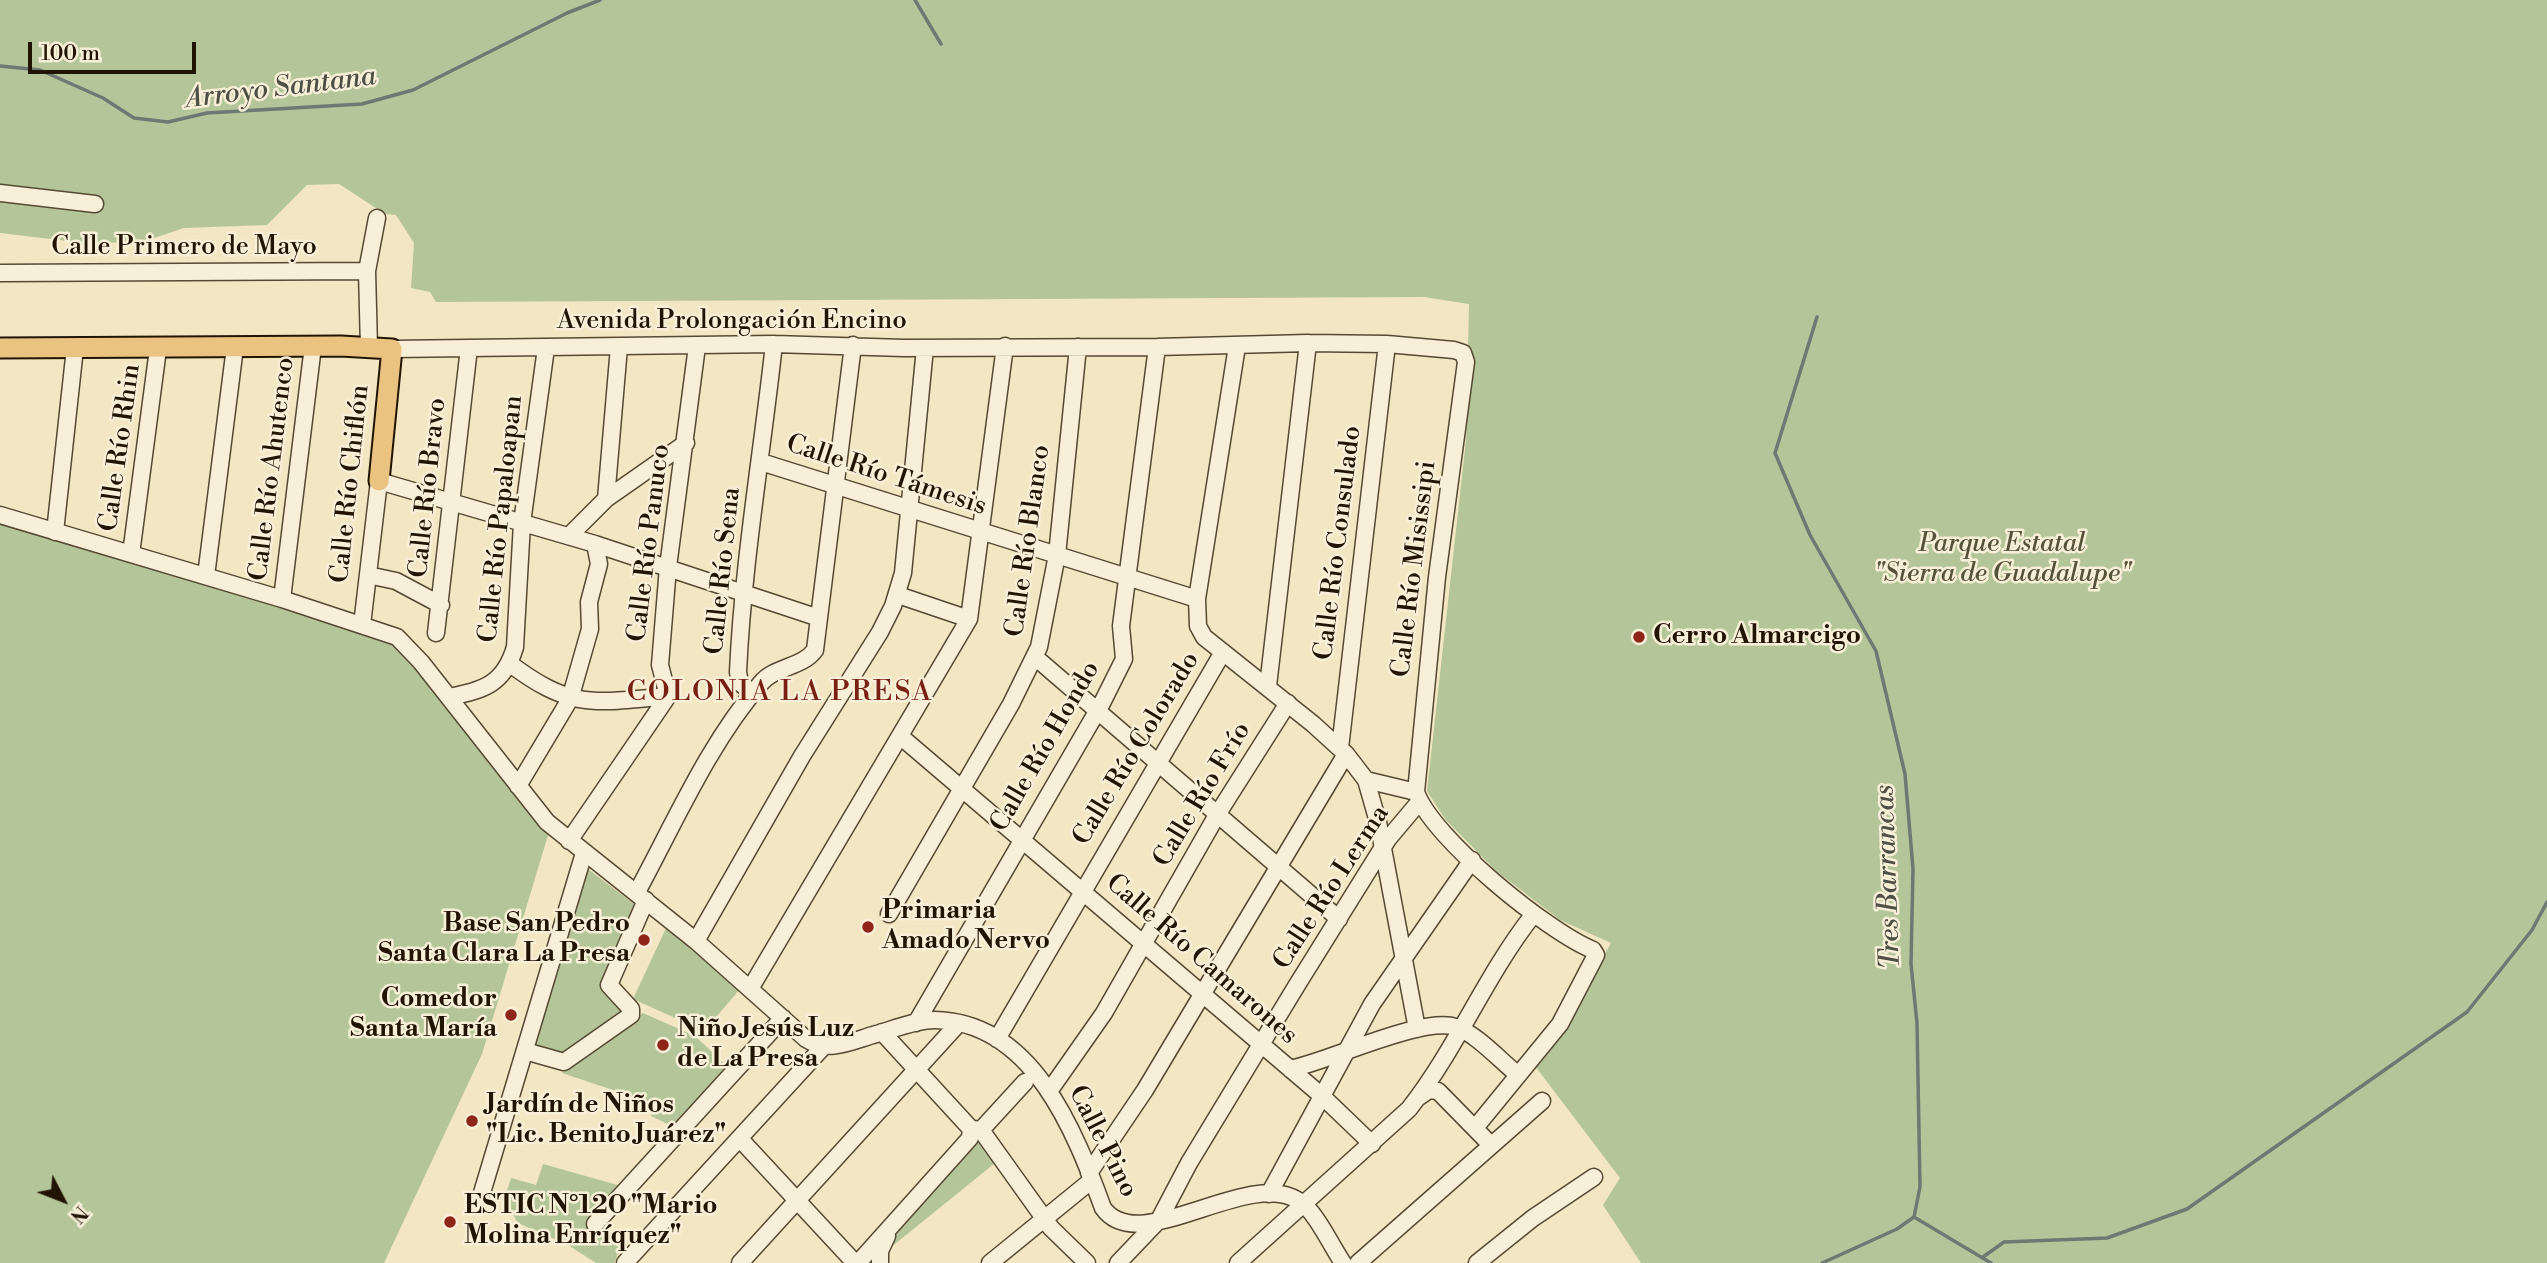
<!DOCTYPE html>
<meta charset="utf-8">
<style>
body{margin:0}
#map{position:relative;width:2547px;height:1263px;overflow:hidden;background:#f3e6c2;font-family:"Libre Bodoni",serif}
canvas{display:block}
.north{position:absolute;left:28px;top:1165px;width:70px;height:70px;-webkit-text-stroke:5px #f7efd7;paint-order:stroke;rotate:132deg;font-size:19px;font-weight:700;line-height:28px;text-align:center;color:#211403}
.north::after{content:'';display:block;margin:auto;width:24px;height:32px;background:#211403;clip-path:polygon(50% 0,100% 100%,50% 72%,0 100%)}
.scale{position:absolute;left:28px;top:42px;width:168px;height:32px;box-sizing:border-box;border:4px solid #211403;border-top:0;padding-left:9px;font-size:21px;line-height:24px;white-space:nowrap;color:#211403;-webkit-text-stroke:5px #f7efd7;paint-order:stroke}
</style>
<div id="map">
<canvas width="2547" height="1263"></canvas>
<div class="north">N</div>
<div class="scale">100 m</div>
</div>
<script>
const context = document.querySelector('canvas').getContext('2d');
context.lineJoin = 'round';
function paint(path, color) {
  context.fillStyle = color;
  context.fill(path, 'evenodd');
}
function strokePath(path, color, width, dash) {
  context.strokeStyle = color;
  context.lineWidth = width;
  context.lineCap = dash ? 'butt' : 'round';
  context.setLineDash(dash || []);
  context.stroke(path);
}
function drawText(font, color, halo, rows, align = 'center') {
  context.font = font + ' "Libre Bodoni",serif';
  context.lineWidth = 5;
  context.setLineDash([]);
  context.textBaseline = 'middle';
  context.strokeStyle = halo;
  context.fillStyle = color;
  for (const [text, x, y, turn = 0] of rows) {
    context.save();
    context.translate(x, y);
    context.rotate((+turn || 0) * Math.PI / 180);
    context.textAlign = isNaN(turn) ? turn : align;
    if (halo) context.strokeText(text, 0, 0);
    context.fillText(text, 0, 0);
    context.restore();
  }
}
const green = new Path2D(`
 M0,0H2547V1263H1641L1603,1205L1620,1178L1535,1066L1556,1039L1611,943L1560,920L1495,870L1445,819L1427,791L1466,440L1469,304L1424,297L436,302L430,292L411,288L414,243L396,215L385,214L339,184L307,185L267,225L184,228L139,243L76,242L0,233Z
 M0,523L394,641L549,832L482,1054L384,1263H0Z
 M584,866L634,904L604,986L630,1011L560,1057L526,1047Z
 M668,924L741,988L704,1031L633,999Z
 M643,1013L695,1036L729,1068L674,1127L651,1116L655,1104L562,1073Z
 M981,1124L1000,1159L890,1248L905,1213Z
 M543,1164L621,1186L587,1221L619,1248L615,1263H596L568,1245L518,1223L504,1200L511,1178L536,1185Z`);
const stream = new Path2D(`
 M915,0L941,44
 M0,66L40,70L103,98L134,118L168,122L207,113L362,104L413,90L567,13L600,0
 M1817,317L1775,453L1810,535L1876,651L1905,774L1913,869L1911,964L1917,1023L1920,1187L1914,1217L1897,1229L1822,1263
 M1914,1217L1991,1263
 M1983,1257L2004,1242L2107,1238L2187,1209L2467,1012L2532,930L2547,902`);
const minor = new Path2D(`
 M0,193L95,204
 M0,273L367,271
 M1237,346L1197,599L1198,626L1204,637L1313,724L1346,754L1366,780L1378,822L1417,1029
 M369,348L367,271L377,218
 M392,349L774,344L904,348L1157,347L1308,343L1387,344L1454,350L1463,353L1466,362L1437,577L1416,792C1432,838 1548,932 1593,950L1596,955L1560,1024L1475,1128
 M761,462L1197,599
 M606,499L619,347
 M0,515L282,599L397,637L421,662L547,822L696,941L806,1039C828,1053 850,1042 873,1035C892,1030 915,1020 935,1020C1033,1022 1075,1132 1103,1208C1139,1259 1248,1167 1299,1201C1315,1210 1332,1247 1343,1263
 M55,532L75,348
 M569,536L606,499L686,443
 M131,554L158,349
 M368,575L396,581L441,605
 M206,576L235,347
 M898,595L969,619
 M282,599L313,346
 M362,625L379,481L595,544L819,618
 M436,633L469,348
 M1035,657L1339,919
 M509,663C571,710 594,703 668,696
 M1268,686L1308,343
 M753,693L740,683L738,672C743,562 762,454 774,344
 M449,697C483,690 504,685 515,647L522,523L546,348
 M900,736L1322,1096L1372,1144
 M1340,748L1387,344
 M1366,780L1416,792
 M518,786L570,699L590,629L589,602L599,564L595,544
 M569,841L668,696L660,665L668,567L697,346
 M637,892C675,822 709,743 761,683C775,666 802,668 815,650L853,345
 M889,914L1011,704L1039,647L1057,555L1078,347
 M696,941L802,756L880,632L893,606L903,573L925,348
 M750,989L969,619L1005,346
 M916,1023L1102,703L1124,659L1121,626L1157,347
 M882,1032L971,1129
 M997,1039L1223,652
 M525,1051L564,1062L631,1015V1009L609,985L646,900
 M1290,1069C1330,1061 1422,1016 1456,1027C1475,1033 1501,1061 1516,1073
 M1050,1090L1104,1013L1217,815L1288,703
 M1419,1097L1429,1090L1438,1091L1491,1145
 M973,1129L981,1130L1025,1082
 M981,1130L1051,1228L1087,1263
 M741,1140L855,1263
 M1089,1173L1145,1090L1346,754
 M1269,1194L1372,1004L1472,860
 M481,1196L584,853
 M595,1224L783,1018
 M625,1263L823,1047
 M740,1263L958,1024
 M858,1263L962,1147L970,1138L971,1129
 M880,1263V1251L887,1236
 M990,1263L1092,1180
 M1118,1263L1159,1220L1189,1163L1297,985L1388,839L1420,801
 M1238,1263L1409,1109C1457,1048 1485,976 1533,915
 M1358,1263L1542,1101
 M1477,1263L1533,1218L1594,1177`);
const major = new Path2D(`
 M0,348L341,346L392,349L379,481`);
const markers = [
 [1639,637,7,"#8f2418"],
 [868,927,7,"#8f2418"],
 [644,940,7,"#8f2418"],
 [511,1015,7,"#8f2418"],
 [663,1045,7,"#8f2418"],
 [472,1121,7,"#8f2418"],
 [450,1222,7,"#8f2418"]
];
const streetNames = [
 ["Calle Primero de Mayo",184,248],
 ["Avenida Prolongación Encino",732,322],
 ["Calle Río Rhin",121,448,-82],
 ["Calle Río Ahutenco",273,469,-83],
 ["Calle Río Támesis",886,476,18],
 ["Calle Río Chiflón",351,484,-84],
 ["Calle Río Bravo",429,488,-84],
 ["Calle Río Papaloapan",502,519,-84],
 ["Calle Río Blanco",1029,541,-82],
 ["Calle Río Panuco",650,543,-83],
 ["Calle Río Consulado",1339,543,-83],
 ["Calle Río Misissipi",1415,569,-83],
 ["Calle Río Sena",724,571,-84],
 ["Calle Río Hondo",1046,747,-60],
 ["Calle Río Colorado",1137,749,-59],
 ["Calle Río Frío",1203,795,-59],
 ["Calle Río Lerma",1332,888,-57],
 ["Calle Río Camarones",1201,960,41],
 ["Calle Pino",1102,1142,63]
];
const parkNames = [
 ["Parque Estatal",2002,545],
 ["\"Sierra de Guadalupe\"",2002,575]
];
const poiNames = [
 ["Cerro Almarcigo",1653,637],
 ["Primaria",882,912],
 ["Amado Nervo",882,942],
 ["Base San Pedro",630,925,"right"],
 ["Santa Clara La Presa",630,955,"right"],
 ["Comedor",497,1000,"right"],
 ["Santa María",497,1030,"right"],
 ["Niño Jesús Luz",677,1030],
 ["de La Presa",677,1060],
 ["Jardín de Niños",486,1106],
 ["\"Lic. Benito Juárez\"",486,1136],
 ["ESTIC N°120 \"Mario",464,1207],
 ["Molina Enríquez\"",464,1237]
];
const waterNames = [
 ["Arroyo Santana",281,89,-7],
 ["Tres Barrancas",1889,877,-92]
];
const neighbourhoodNames = [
 ["COLONIA LA PRESA",780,693]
];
paint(green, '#b4c699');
strokePath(stream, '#6d7973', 3.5);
strokePath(minor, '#564833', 19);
strokePath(major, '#211403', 23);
strokePath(minor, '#f7efd7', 16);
strokePath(major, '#eac381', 19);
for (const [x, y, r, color] of markers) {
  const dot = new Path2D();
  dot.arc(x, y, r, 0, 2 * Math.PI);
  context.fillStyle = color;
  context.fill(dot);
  strokePath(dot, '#f7efd7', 2.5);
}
drawText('26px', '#211403', '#f7efd7', streetNames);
drawText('italic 26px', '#545238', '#f7efd7', parkNames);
drawText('bold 26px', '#211403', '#f7efd7', poiNames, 'left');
drawText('italic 28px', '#4d4f44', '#f7efd7', waterNames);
context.letterSpacing = '2px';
drawText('28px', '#7a1f14', '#f7efd7', neighbourhoodNames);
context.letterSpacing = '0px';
</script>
